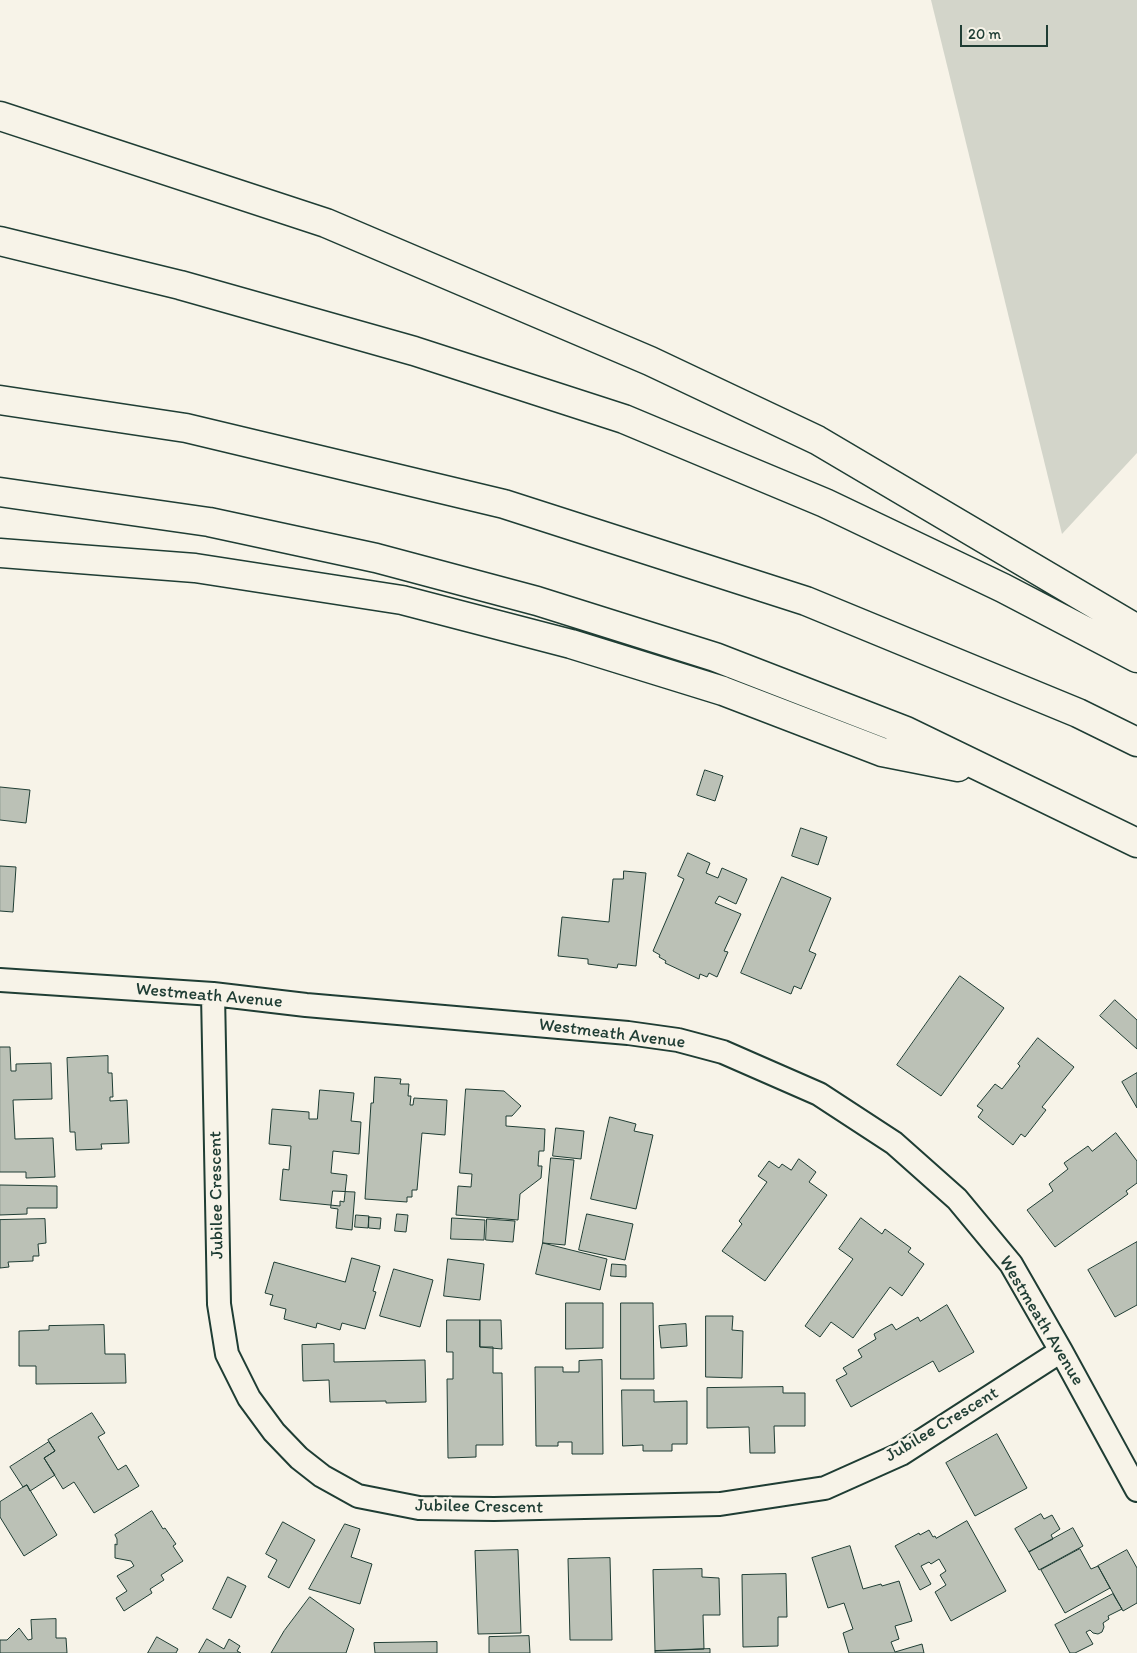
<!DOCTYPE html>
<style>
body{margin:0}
#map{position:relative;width:1137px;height:1653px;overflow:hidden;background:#f7f3e8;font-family:Itim,sans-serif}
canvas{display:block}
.scale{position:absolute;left:960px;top:25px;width:88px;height:22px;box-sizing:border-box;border:2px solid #1f3d34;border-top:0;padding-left:6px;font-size:15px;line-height:18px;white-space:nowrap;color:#1f3d34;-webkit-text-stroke:4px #f7f3e8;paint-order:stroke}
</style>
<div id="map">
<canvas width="1137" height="1653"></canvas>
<div class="scale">20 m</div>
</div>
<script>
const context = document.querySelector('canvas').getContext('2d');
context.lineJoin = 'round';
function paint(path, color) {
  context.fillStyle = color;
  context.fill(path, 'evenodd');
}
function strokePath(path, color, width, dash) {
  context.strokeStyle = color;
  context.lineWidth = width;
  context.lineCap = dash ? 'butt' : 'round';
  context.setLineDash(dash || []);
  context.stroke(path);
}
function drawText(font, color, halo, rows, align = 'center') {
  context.font = font + ' Itim,sans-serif';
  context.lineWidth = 4.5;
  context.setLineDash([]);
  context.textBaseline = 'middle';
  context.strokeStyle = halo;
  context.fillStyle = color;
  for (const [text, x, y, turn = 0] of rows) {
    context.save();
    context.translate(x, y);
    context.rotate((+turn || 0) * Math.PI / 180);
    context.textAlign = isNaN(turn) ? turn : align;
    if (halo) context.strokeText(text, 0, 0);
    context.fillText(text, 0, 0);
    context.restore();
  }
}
const green = new Path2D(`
 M931,0H1137V453L1062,534Z`);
const building = new Path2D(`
 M705,770L723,776L715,801L697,795Z
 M0,787L30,790L26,823L0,820Z
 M801,828L827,837L818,865L792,856Z
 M688,853L710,863L706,873L718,878L722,868L747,879L736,904L719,896L715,903L741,914L724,951L728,952L717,977L709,973L707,977L700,974L699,979L665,963L666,961L659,957L660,955L653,951L684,879L678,876Z
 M0,866L16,867L13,912L0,911Z
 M624,871L646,873L636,966L618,964L617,968L588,964V959L558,956L562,917L609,922L613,879H623Z
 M782,877L831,898L809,951L816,954L801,989L794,986L791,994L741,973Z
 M960,976L1004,1008L941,1096L897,1065Z
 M1115,1000L1137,1020V1049L1100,1016Z
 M1038,1038L1074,1067L1042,1107L1046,1110L1025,1137L1021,1134L1013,1145L978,1117L983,1110L977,1106L995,1084L1002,1089L1020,1066L1018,1064Z
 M0,1047H10L11,1071H16V1064L51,1063L52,1099L13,1100L15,1139L53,1138L55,1177L26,1178V1172H0Z
 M108,1056V1073H112L113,1097H110V1101L127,1100L129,1143L101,1144L102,1149L76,1150L75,1132H70L67,1058Z
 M1137,1073V1108L1122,1082Z
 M375,1077L401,1079L400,1084H409L408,1096H411L410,1105H413L414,1098L447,1100L445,1135L422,1133L417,1190H412V1197H407V1202L365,1199L371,1103H373Z
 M466,1089L504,1091L521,1106L512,1116H506V1126L545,1129L544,1151H539L538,1166H542L541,1178L520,1194L518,1220L456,1215L458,1186L471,1187L472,1174L460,1173Z
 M320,1090L354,1093L351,1121L361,1122L359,1154L333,1151L331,1173L347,1175L344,1202L340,1201V1206L280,1200L283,1169L289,1170L291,1146L269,1144L272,1109L309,1112V1119H317Z
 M610,1117L636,1124L634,1131L653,1135L636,1209L591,1199Z
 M556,1128L584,1131L581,1159L553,1156Z
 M1116,1133L1137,1161V1183L1126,1191L1128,1194L1055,1247L1027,1210L1053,1191L1049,1184L1068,1169L1064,1163L1088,1146L1092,1151Z
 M551,1158L574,1160L565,1245L543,1243Z
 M799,1159L816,1172L809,1182L827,1195L765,1281L722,1251L742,1224L739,1221L767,1182L758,1176L769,1161L779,1168L782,1164L791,1170Z
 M0,1185L57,1186V1208H27V1214L0,1215Z
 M333,1191L355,1192L352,1230L336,1228L338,1209L331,1208Z
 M397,1214L408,1215L406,1232L395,1231Z
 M587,1214L633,1224L625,1260L579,1250Z
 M356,1215L369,1216L368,1228L355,1227Z
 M369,1217L381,1218L380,1229L369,1228Z
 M452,1218L485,1220L484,1240L451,1239Z
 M861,1218L882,1234L885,1229L911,1248L908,1252L924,1264L902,1296L890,1287L853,1338L831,1322L820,1337L805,1326L853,1259L839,1249Z
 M45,1219L46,1243L38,1244L39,1256H33V1261L8,1262L9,1267L0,1268V1220Z
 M487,1219L515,1221L513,1242L486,1240Z
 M1137,1242V1305L1115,1317L1088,1270Z
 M543,1243L607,1259L600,1290L536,1274Z
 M352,1258L380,1266L373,1291L376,1292L365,1329L342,1323L340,1330L317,1323L316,1328L284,1319L286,1309L270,1305L273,1295L265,1293L274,1262L345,1282Z
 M448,1259L484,1264L480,1300L444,1296Z
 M612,1264L626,1265V1277L611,1276Z
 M394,1269L433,1280L420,1327L380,1316Z
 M566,1303H603V1348L566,1349Z
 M621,1303H653L654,1379H621Z
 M947,1305L974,1352L939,1372L933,1361L851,1407L836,1380L847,1374L843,1368L862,1357L858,1350L876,1339L874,1334L892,1324L896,1330L918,1317L920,1321Z
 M706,1316H733L732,1330L743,1331L742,1378L706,1377Z
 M447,1320H480V1347H493V1373H502L503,1445H476V1457L448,1458L447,1379H453V1352H447Z
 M480,1320H501L502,1349L480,1347Z
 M686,1324L687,1346L661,1348L659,1326Z
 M104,1325L105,1354H125L126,1383L36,1384V1366H19V1331L49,1330V1326Z
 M334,1344V1362L425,1360L426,1402L386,1403V1401L330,1402L329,1380L303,1381L302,1345Z
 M602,1360L603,1454H572V1442H558V1446H536L535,1367H563V1372H579V1361Z
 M783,1387V1393H805V1426H774L775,1453H750L749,1427L707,1428V1388Z
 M622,1390H654V1402L687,1401V1444H672V1451H643V1445L623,1446Z
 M92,1413L105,1433L98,1437L118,1470L126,1465L139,1486L94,1513L74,1482L63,1489L44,1458L55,1451L48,1440Z
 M997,1434L1027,1488L975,1516L946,1463Z
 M49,1442L55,1451L44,1458L55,1475L30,1491L27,1485L23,1487L10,1467Z
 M27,1485L57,1535L24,1556L0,1517V1502Z
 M152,1511L163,1529L165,1528L176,1544L173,1546L183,1561L161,1575L164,1580L150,1589L152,1593L124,1611L116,1598L127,1591L117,1576L134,1566L131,1561L115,1558V1544L117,1545V1539L115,1535Z
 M1041,1514L1044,1519L1052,1515L1060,1529L1051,1535L1053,1539L1029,1552L1015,1529Z
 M967,1521L1006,1591L951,1621L935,1592L946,1585L940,1575L946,1571L939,1559L931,1564L929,1562L921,1566L931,1584L920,1590L895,1546L919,1533L920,1535L929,1530L933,1537L935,1536L936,1538Z
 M283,1522L315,1540L289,1588L268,1577L277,1560L266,1554Z
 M345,1524L360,1529L351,1557L372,1564L360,1604L309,1589Z
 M1073,1528L1083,1546L1039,1570L1029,1552Z
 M850,1546L863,1589L881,1584L882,1586L899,1581L912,1621L895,1626L899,1639L891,1642L895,1652L922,1644L924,1653H849L843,1633L853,1629L844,1603L828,1608L812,1558Z
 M1080,1549L1091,1569L1098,1566L1110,1588L1065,1613L1041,1570Z
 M518,1550L521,1633L478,1634L475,1551Z
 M1127,1550L1137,1568V1603L1123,1611L1098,1566Z
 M610,1558L612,1640H570L568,1559Z
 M702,1569V1577L719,1578L720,1615H703L704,1649L655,1651L653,1570Z
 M786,1574L787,1617H778V1646L743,1647L742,1575Z
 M228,1577L246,1586L231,1618L213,1609Z
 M1113,1594L1122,1609L1108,1616L1109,1619L1103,1623L1104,1627L1102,1632L1098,1634L1093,1633L1090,1630L1086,1632L1093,1644L1075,1653H1070L1055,1625Z
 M310,1597L354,1629L346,1653H271L284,1631Z
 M56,1619V1638H66L67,1653H0V1640H7L19,1628L28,1640L32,1639L31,1620Z
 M529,1636L530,1653H489V1637Z
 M157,1637L178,1649L176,1653H148Z
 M207,1639L224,1649L229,1639L240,1646L237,1651L241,1653H199Z
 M437,1642V1653H375L374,1643Z
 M710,1649V1653H655V1651Z`);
const street = new Path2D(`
 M0,980L213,994L306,1005L628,1033L678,1040L723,1052L819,1094L894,1143L957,1199L1011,1264L1061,1351L1137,1490
 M213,994L219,1304L227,1354L249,1398L274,1432L299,1458L322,1476L358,1496L419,1508L494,1509L720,1504L825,1488L901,1454L1061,1351`);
const highway = new Path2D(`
 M0,116L326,223L650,361L817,440L1137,629
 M0,241L180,285L414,351L624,419L825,503L1003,588L1137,658
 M0,400L186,428L504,504L806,601L1078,713L1137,742
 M0,492L209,522L376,558L537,601L715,657L906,731L1137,843
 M0,553L195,568L402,600L571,644L723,691L882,752L958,767`);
const streetNames = [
 ["Westmeath Avenue",209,996,5],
 ["Westmeath Avenue",612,1034,7],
 ["Jubilee Crescent",217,1195,-91],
 ["Westmeath Avenue",1041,1321,59],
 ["Jubilee Crescent",942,1425,-31],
 ["Jubilee Crescent",479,1507,1]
];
paint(green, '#d3d5ca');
paint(building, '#bbc1b6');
strokePath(building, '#1f3d34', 1);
strokePath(street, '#1f3d34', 26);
strokePath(highway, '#1f3d34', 31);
strokePath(street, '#f7f3e8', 22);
strokePath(highway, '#f7f3e8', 28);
drawText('18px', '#1f3d34', '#f7f3e8', streetNames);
</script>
